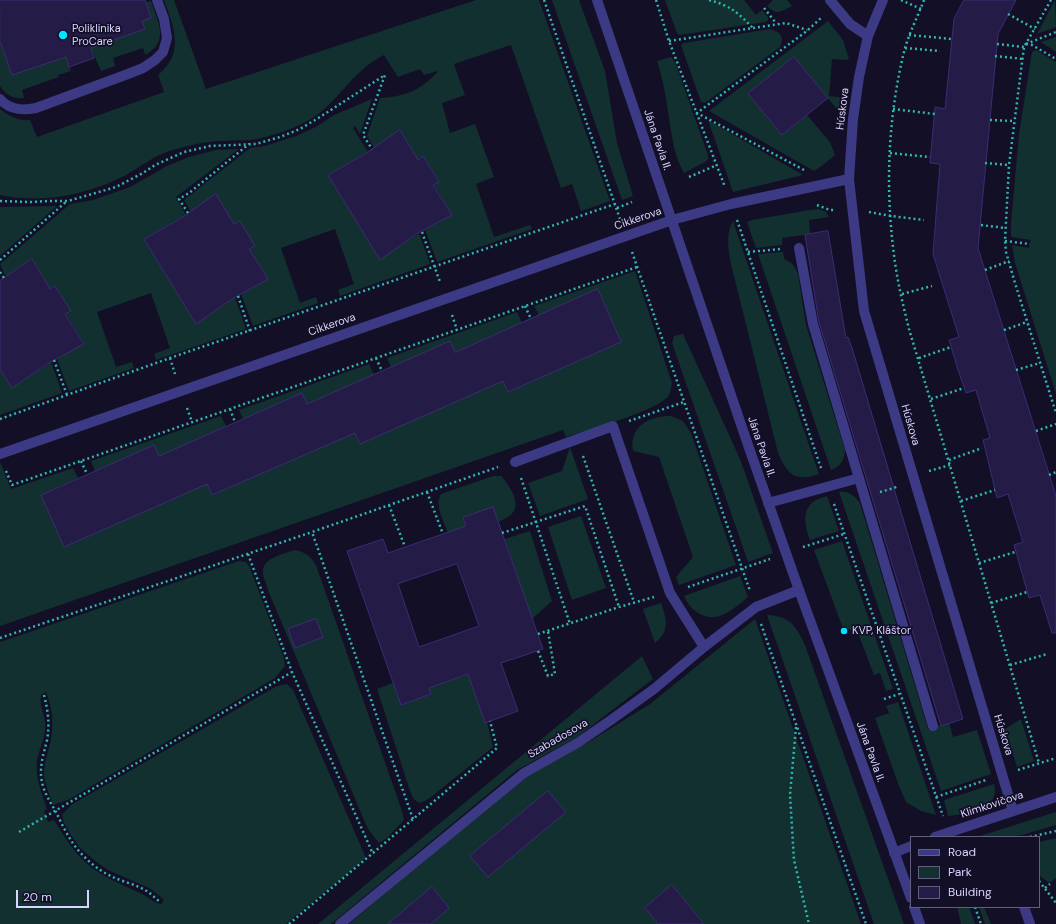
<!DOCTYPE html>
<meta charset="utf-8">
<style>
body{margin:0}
#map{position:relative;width:1056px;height:924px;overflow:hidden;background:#130f26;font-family:"DM Sans",sans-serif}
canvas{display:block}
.legend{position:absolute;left:910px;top:836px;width:130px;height:72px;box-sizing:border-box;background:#130f26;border:1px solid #625e7d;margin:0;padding:5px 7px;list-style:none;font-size:12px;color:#d9d4ff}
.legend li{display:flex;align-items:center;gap:8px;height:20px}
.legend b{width:20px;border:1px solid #625e7d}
.scale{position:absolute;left:16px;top:890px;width:73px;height:18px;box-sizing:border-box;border:2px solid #d9d4ff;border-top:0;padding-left:5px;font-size:12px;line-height:14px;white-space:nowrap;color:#d9d4ff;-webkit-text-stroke:3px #130f26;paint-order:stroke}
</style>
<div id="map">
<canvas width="1056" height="924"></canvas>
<ul class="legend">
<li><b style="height:5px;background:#3d3a85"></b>Road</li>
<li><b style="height:11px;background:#12302f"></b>Park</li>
<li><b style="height:11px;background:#241b47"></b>Building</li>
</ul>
<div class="scale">20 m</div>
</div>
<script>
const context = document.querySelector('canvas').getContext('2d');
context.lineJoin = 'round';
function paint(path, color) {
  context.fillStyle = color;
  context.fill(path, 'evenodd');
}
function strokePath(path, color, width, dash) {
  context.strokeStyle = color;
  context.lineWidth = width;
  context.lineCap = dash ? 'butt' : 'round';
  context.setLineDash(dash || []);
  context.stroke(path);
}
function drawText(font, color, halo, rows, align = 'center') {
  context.font = font + ' "DM Sans",sans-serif';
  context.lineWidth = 3.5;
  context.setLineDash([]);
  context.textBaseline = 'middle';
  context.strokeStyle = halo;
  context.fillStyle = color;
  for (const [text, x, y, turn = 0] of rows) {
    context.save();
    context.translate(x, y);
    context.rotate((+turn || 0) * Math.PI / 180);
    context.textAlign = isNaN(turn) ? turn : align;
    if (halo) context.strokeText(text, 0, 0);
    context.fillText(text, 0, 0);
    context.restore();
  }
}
const green = new Path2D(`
 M164,0H174L206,89L476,0H539L610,201L581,211L572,184L561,188L511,45L454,64L465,95L442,103L450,133L475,124L494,177L476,184L494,237L530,225L532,229L437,262L425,230L452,215L434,185L439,181L424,157L423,156L418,160L400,130L374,148L367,136L380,98C404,97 422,90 438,71L424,75L420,69L398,77L384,55C351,71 340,102 309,120C296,128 265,139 249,140C229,141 211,140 192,145C178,148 164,152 152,159C143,164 135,170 126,175C87,195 43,204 0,195V109C9,116 18,121 30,120L37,137L164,92L158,75C185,53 174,28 164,0Z
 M552,0H579L605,71L617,143L633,196L622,200Z
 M665,0H744L756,15L762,10L768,17V20L766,22L679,35L677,33Z
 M773,0H787L792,6C779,12 778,16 767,6Z
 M1055,0L1056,27L1037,34Z
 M151,1C158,22 170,42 145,55L143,48L113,58L115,66L101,71L91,48L142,21L151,18L146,2Z
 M828,21L843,40L849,59L847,60L832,59L829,96L845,98L843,112L839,111L836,108L794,57L748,94L782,135L807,115L830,142L835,155L823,165L814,171L709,111Z
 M770,29C780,32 785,36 780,47L705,103L701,102L681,45L684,43Z
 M1056,37V52L1041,42Z
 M0,41L12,75L66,57L71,71L58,75L59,77L22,90L24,98C13,99 6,95 0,86Z
 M1036,50L1056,62V394L1015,263L1012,245L1029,248L1031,240L1011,237V224L1019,134L1032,52Z
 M671,57L675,62L708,155V159L705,162L684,173C675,158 673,142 670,125C667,104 664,82 657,61Z
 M372,99L360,134L355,126L353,128L368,152L328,175L380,259L419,233L430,264L340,296L338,290L354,284L335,229L281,248L300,303L316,297L318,303L253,326L241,294L268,279L249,249L254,246L239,221L234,224L191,212L184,200L250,148L265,146L296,136L316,127L334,115Z
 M708,120L803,175L733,192Z
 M239,149L176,197L186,215L144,239L196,324L235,297L246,329L156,360L154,354L170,348L151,293L97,312L116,367L132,362L134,368L69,391L57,359L84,343L66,314L70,311L55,286L50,289L32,259L6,277L0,264L70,204L93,200L130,187L167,166L189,157L216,150Z
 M57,206L0,256V207Z
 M819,209L826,212L829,217L809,220L810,234L782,238V245L756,248L747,222L752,220L810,210Z
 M733,221L812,454L819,474C794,482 788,475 778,453L730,260C728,246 726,233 733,221Z
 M783,252L784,259C792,262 795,266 798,274L806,325L845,450C844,461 841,466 831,470L758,254Z
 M635,271L672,383C671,387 671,392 669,395C661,410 585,431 566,437L563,430L0,626V462L11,489L73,468L78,478L41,495L64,547L177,497L154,445L95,471L91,461L221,416L226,426L189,443L212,495L325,446L302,393L243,419L239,410L369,364L374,375L337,391L360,444L391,367L387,358L517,312L522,323L485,339L508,392L621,342L598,289L539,315L534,306Z
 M683,334L740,459L773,553L748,562L672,343L674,336Z
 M51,362L62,393L0,415V369L12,388Z
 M671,416L683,421L691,433L736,565L679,585L676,577L693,557L659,457L633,451C629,426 649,416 671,416Z
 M570,447L588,499L540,516L528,483L562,471Z
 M493,476H501C508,483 520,501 514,511C511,516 504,519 499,522L493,508L463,518L466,526L448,533C444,521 434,505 441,494Z
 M839,492C850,491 853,495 860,503L928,729L949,723L953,737L977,730L991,774L941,791Z
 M827,496L839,531L810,540C806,530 801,512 812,503C816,499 822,498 827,496Z
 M581,516L606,588L572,600L548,527Z
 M530,531L552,601L532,619L505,539Z
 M842,541L893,689L886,691L880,673L874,675L856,628L844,631L814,550Z
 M294,550C305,552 310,555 316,565L402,811L404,820L387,838L379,843L368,829L361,813L268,590C267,585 264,579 263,574C261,558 282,555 294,550Z
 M239,561L246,562L250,568L284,658L285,666L275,678L68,800L53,805C50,795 45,785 44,775C44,764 47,755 50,744C54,727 53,708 46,692L41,695C39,704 44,713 45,722C47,736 39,748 37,761C35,778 42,793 47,809L44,811L48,822L54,820C62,833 70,846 81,858C97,875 121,884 142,894C149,897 153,903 161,904L163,902V899L151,889L108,870L94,860L80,848L71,835L64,823L62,815L71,805L277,686L287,684L293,690L366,858L286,924H0V642Z
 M740,576L748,597C741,603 732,611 722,615C706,622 690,611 684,596Z
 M661,603C667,620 670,631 655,643L643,609Z
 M767,615C790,616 796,626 805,645L904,924H874Z
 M755,619L861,924H704L672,885L645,908L658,924H349L489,806L533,772L587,743L650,704Z
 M642,656L653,679L577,737L517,770L331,924H318Z
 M468,674L485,722H487L493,747L431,797L425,801L419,803L414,799L410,791L377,689L393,683L401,705L431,694L429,688Z
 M898,702L936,815L921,811L906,802L899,786L875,718L889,713L886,706Z
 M1021,719L1034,761L1017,767L1005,729Z
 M994,784C1001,810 967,814 948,816L944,800Z
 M1056,812V825L1022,835L1007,837H977Z
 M1056,838V878L1049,883L1040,876L1039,873V842Z
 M957,907H969L975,924H961Z
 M979,907H984L991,924H985Z`);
const building = new Path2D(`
 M0,0H145L151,18L142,21L145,29L91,48L94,58L69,67L66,57L12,75L0,41Z
 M964,0H1016L998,34L978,248L1056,496V633H1052L1040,595L1029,598L1014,545L1023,542L1008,494L997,498L983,440L990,438L976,390L966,393L958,370L949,340L959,337L933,254L940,164L930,163L935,107L945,109L954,19Z
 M794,57L828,98L782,135L748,94Z
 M400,130L418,160L423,156L439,182L433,185L452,215L416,234L380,260L328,175L365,154Z
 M216,194L234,224L240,221L255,246L249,249L268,279L232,299L196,324L144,239L180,219Z
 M828,231L846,338L848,337L852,348L963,719L941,726L819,322L805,235Z
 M32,259L50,289L55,286L71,311L65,314L84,344L47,364L12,388L0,369V281Z
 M598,289L621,342L508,392L503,381L360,444L355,433L212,495L207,484L64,547L41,495L154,445L159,456L302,393L307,404L450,341L455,352Z
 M493,507L543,649L501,663L518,711L485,723L468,674L429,688L431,694L401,705L347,551L383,539L388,553L466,526L463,518ZM457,564L479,626L419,647L398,584Z
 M316,619L323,637L295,648L288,629Z
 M548,791L566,812L488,877L470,856Z
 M672,885L704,924H658L645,908Z
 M432,887L449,908L431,924H388Z`);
const path = new Path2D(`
 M544,0L620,219
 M656,0L669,41L725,187
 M709,0C731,6 737,12 753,28
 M901,0L921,9
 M924,0C918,16 910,31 905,48C888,115 885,186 894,255C897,280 903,305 909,329L1039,763
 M1051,0L1024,47L1009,165L1005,241L1006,252L1015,283L1056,413
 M764,8L776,23
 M1008,14L1035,29
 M909,35L952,39
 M669,41L786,23L807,30
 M997,44L1024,47
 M1026,44L1032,45L1056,59
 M1026,44L1056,32
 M905,48L940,51
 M995,56L1023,59
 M893,109L935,114
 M990,120L1014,121
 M890,153L930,157
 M985,163L1009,165
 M804,170L697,113L808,30L822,17
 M689,177L717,165
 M0,201L30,202L49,201H68L116,187L143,173L155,165L184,152L210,146L256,144L280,137L300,129L320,117L385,75L363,135L372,149
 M817,205L830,210H835
 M617,208L632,202
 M869,212L891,216L924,220
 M188,213L179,199L189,193L249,144
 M737,220L822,471
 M981,225L1005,228
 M422,232L440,282
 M1005,241L1030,244
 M632,252L750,591
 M748,252L781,249
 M0,260L67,201
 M985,270L1009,261
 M0,272L4,278
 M902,294L932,286
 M238,296L250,331
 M525,306L531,319
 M452,315L457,330
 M1004,330L1027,322
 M170,358L175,374
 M376,358L382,371
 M919,358L951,347
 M54,360L67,395
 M1016,370L1040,363
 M931,399L964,388
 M187,408L192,422
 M230,409L235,422
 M0,419L170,358L615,204
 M629,421L684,402
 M1036,431L1056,424
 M583,456L634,602
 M949,460L982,448
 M81,461L87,474
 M6,471L12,485L637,267
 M929,471L950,465
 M1049,475L1056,472
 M521,478L570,624
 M427,492L443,534
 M880,492L894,488L898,486
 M961,501L995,490
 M834,504L943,816
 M389,505L405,547
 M502,533L585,506L619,607
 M803,547L844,534
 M248,554L292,672L373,854
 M979,563L1015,552
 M688,587L770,559
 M991,603L1027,592
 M761,624L866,924
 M538,634L619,607L654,597
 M0,638L312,532
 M538,651L548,676L555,674L548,631
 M1010,665L1047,654
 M44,695C48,711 50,724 47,740C44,753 41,760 41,773C41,788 49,800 56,812C60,820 64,829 69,837C78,853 96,870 113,877C123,882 135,884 145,890C150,893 154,897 159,901
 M884,699L899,694
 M796,727L790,795L794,860L809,924
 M1018,770L1056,758
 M936,797L986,780
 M413,819L312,532L498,467
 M19,832L292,672
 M1030,837L1056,831
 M1039,881L1056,903
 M1045,888L1050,884
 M975,907L981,924
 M289,924L497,748L490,721`);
const lane = new Path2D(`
 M0,99C10,110 22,111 36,108L128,74L143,68L155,60L163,52L167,38L164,19L157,0
 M799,248L813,324L933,726
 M515,462L613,426L670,593L704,647
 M768,503L859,478
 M1024,907L1030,924
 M340,924L524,773L579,742L611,720L654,689L704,647L756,607L799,590`);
const street = new Path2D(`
 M597,0L748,445L799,590L911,898
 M830,0L850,24L868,36L859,77L853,119L849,179L864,311L1013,811
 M868,36L883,0
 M0,454L672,220L731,204L849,179
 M935,837L1056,797
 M894,853L911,846
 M914,907L920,924`);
const markers = [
 [63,35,5,"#00e5ff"],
 [844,631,4,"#00e5ff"]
];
const poiNames = [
 ["Poliklinika",72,29],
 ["ProCare",72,42],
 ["KVP, Kláštor",852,631]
];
const streetNames = [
 ["Húskova",843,109,-83],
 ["Jána Pavla II.",657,140,71],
 ["Cikkerova",638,219,-19],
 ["Cikkerova",332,325,-19],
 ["Húskova",910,425,74],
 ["Jána Pavla II.",761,447,71],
 ["Húskova",1003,735,73],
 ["Szabadosova",558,739,-30],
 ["Jána Pavla II.",870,752,70],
 ["Klimkovičova",992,805,-18]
];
paint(green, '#12302f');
paint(building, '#241b47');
strokePath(building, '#3b2d73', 1);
strokePath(path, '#2fb8b0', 2.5, [2, 3]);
strokePath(lane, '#3d3a85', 10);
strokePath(street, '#3d3a85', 10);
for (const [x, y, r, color] of markers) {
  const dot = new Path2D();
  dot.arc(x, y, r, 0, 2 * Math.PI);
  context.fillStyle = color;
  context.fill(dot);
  strokePath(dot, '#130f26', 1.5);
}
drawText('11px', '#d9d4ff', '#130f26', poiNames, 'left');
drawText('11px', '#d9d4ff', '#130f26', streetNames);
</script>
